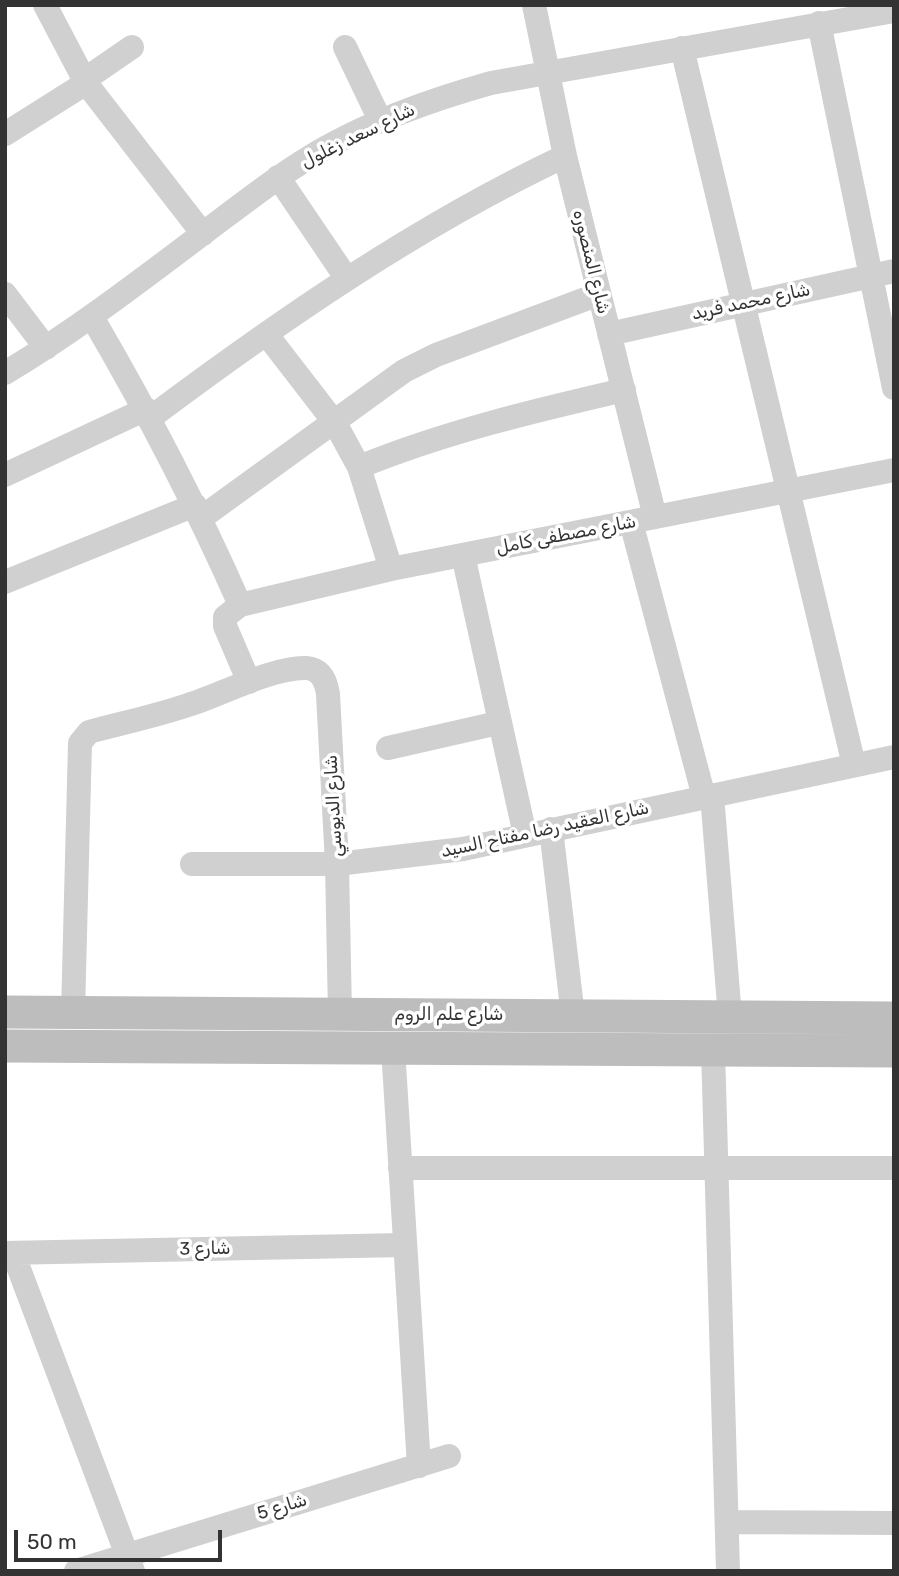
<!DOCTYPE html>
<meta charset="utf-8">
<style>
body{margin:0}
#map{position:relative;width:899px;height:1576px;overflow:hidden;background:#fff;font-family:Rubik,sans-serif}
canvas{display:block}
.frame{position:absolute;inset:0;border:7px solid #333;pointer-events:none}
.scale{position:absolute;left:14px;top:1530px;width:208px;height:32px;box-sizing:border-box;border:4px solid #333;border-top:0;padding-left:9px;font-size:21px;line-height:24px;white-space:nowrap;color:#333;-webkit-text-stroke:5px #fff;paint-order:stroke}
</style>
<div id="map">
<canvas width="899" height="1576"></canvas>
<div class="frame"></div>
<div class="scale">50 m</div>
</div>
<script>
const context = document.querySelector('canvas').getContext('2d');
context.lineJoin = 'round';
function strokePath(path, color, width, dash) {
  context.strokeStyle = color;
  context.lineWidth = width;
  context.lineCap = dash ? 'butt' : 'round';
  context.setLineDash(dash || []);
  context.stroke(path);
}
function drawText(font, color, halo, rows, align = 'center') {
  context.font = font + ' Rubik,Vazirmatn,sans-serif';
  context.lineWidth = 7;
  context.setLineDash([]);
  context.textBaseline = 'middle';
  context.strokeStyle = halo;
  context.fillStyle = color;
  for (const [text, x, y, turn = 0] of rows) {
    context.save();
    context.translate(x, y);
    context.rotate((+turn || 0) * Math.PI / 180);
    context.textAlign = isNaN(turn) ? turn : align;
    if (halo) context.strokeText(text, 0, 0);
    context.fillText(text, 0, 0);
    context.restore();
  }
}
const street = new Path2D(`
 M45,5L86,83L203,234
 M534,5L565,156L655,517
 M819,23L894,388
 M345,47L380,120
 M682,48L854,765
 M84,80L132,47
 M5,134L86,83
 M278,177L347,279
 M5,294L46,348
 M92,317C147,411 196,505 240,605
 M609,334L894,271
 M267,335L335,423L359,467L391,569
 M5,373C75,331 140,281 205,232C245,202 284,171 327,147C379,118 434,99 491,83L894,11
 M150,418C281,320 417,226 565,156
 M359,467C445,432 533,411 624,390
 M5,475L146,409
 M201,518L404,371L436,355L599,294
 M631,522L704,797
 M463,555L525,835
 M5,582L195,505
 M249,682L225,626V617L240,605L391,569L894,470
 M388,748L498,723
 M712,795L730,1017
 M551,829L573,1016
 M192,864H337L463,849L894,757
 M73,1012L80,743L89,732C122,723 156,716 188,705C221,695 272,667 306,668C321,669 326,681 328,694L337,864L340,1015
 M393,1048L419,1466
 M713,1050L728,1571
 M400,1168H894
 M5,1253L404,1245
 M13,1253L133,1571
 M727,1522L894,1523
 M76,1571L449,1456`);
const secondary = new Path2D(`
 M5,1012L894,1018
 M5,1046L894,1051`);
const streetNames = [
 ["شارع سعد زغلول",358,136,-26],
 ["شارع المنصوره",591,262,76],
 ["شارع محمد فريد",751,302,-12],
 ["شارع مصطفى كامل",566,535,-11],
 ["شارع الديوسي",334,806,-93],
 ["شارع العقيد رضا مفتاح السيد",545,830,-12],
 ["شارع علم الروم",449,1015],
 ["شارع 3",205,1249,-1],
 ["شارع 5",282,1507,-17]
];
strokePath(street, '#d0d0d0', 24);
strokePath(secondary, '#bdbdbd', 33);
drawText('18px', '#333', '#fff', streetNames);
</script>
